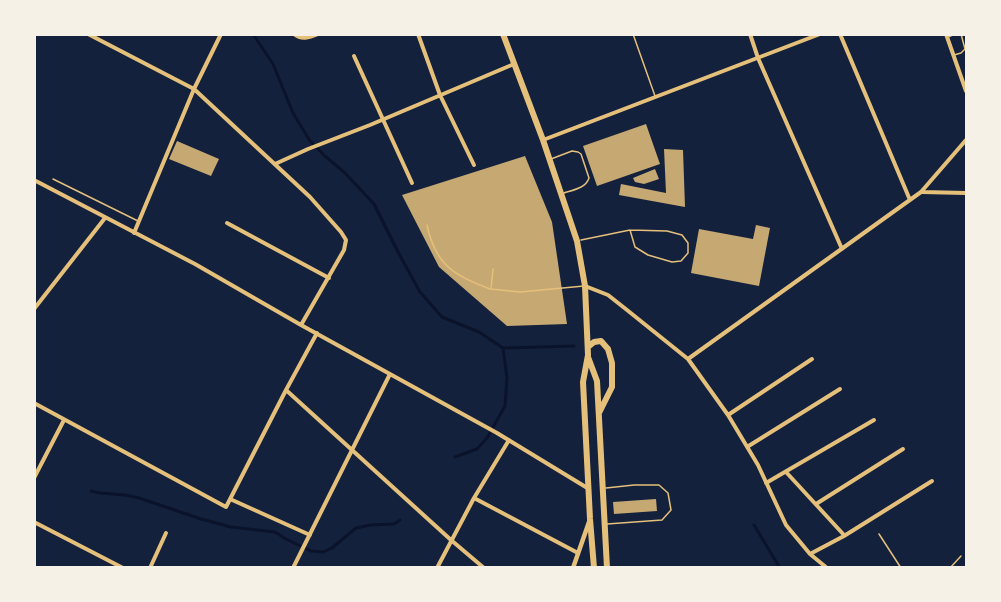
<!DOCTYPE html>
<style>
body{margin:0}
#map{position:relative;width:1001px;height:602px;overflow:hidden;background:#14213d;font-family:Barlow,sans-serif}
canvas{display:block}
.frame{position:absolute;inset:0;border:36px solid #f6f1e7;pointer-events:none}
</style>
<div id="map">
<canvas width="1001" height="602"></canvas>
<div class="frame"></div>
</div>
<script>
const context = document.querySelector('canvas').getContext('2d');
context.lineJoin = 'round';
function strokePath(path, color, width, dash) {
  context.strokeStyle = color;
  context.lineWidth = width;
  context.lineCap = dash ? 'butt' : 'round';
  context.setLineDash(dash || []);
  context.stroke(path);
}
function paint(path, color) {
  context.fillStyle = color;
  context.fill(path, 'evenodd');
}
const stream = new Path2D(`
 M253,34L273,64L293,113L310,141L325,156L345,173L374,204L398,252L420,292L442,317L479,332L503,348L574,346
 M455,457L477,449L487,438L505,406L507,378L503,348
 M91,491L100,493L125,495L139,498L201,519L231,527L275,532L286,539L311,551L323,552L332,548L356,528L371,525L394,524L400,520
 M754,525L780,568`);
const building = new Path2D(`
 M646,124L660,164L597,186L583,146Z
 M177,141L219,159L211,176L169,159Z
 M664,149L683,150L685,207L619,195L621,184L666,193Z
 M525,156L552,222L567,324L507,326L439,267L402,195Z
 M655,169L659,179L644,184L635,182L633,178Z
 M756,225L770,228L759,286L691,273L699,229L753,239Z
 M656,499L657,511L614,514L613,502Z`);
const service = new Path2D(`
 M633,34L655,96
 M948,37L955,34
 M954,55L961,53L965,49L961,34
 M551,159L572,151L578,152L581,154L589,178C586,188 573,190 564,193
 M53,179L138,221
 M427,225C436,266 454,275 490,289
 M581,240L630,230L667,231L682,235L688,243V253L681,261L672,262L648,255L635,247L630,230
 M493,269L491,289L520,292L584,286
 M606,488L634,485H659L668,493L671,510L662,520L607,524
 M879,534L901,568
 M950,568L961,556`);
const minor = new Path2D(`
 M88,34L194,89L310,197L341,232L346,240L344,250L301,325
 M294,34C301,40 309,38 318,34
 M418,34L440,95L474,165
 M750,34L758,58L842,249
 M840,34L910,200
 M946,34L966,91
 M354,56L412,183
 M543,140L820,34
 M275,164L308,149L370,125L514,64
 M34,180L195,264L301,325L497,433L589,489
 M922,192L966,193
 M227,223L329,278
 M134,233L194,89L221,34
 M585,286L608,295L627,310L688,359L728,415L758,465L786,525L810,554L827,568
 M34,309L105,218
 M688,359L921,192L966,140
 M286,390L451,540L484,568
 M34,403L226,507L286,390L317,333
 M728,415L812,359
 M747,447L840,389
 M786,472L844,535
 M34,478L64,420
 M766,483L874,420
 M474,498L578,553
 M230,499L310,535
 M816,504L903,449
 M34,522L123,568
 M810,554L844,536L932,481
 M150,568L166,533
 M293,568L390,374
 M437,568L474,498L509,440`);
const tertiary = new Path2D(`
 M573,568L589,522`);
const primary = new Path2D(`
 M503,34L543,140L577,241L585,286L588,355L583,382L590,519L594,568
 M588,347L594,342L601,341L608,349L612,363V387L599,413
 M588,357L597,381L607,568`);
strokePath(stream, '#0b132b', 3);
paint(building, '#c6a872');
strokePath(service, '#e5c07b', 1.5);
strokePath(minor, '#e5c07b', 4);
strokePath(tertiary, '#e5c07b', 4.5);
strokePath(primary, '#e5c07b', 6);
</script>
